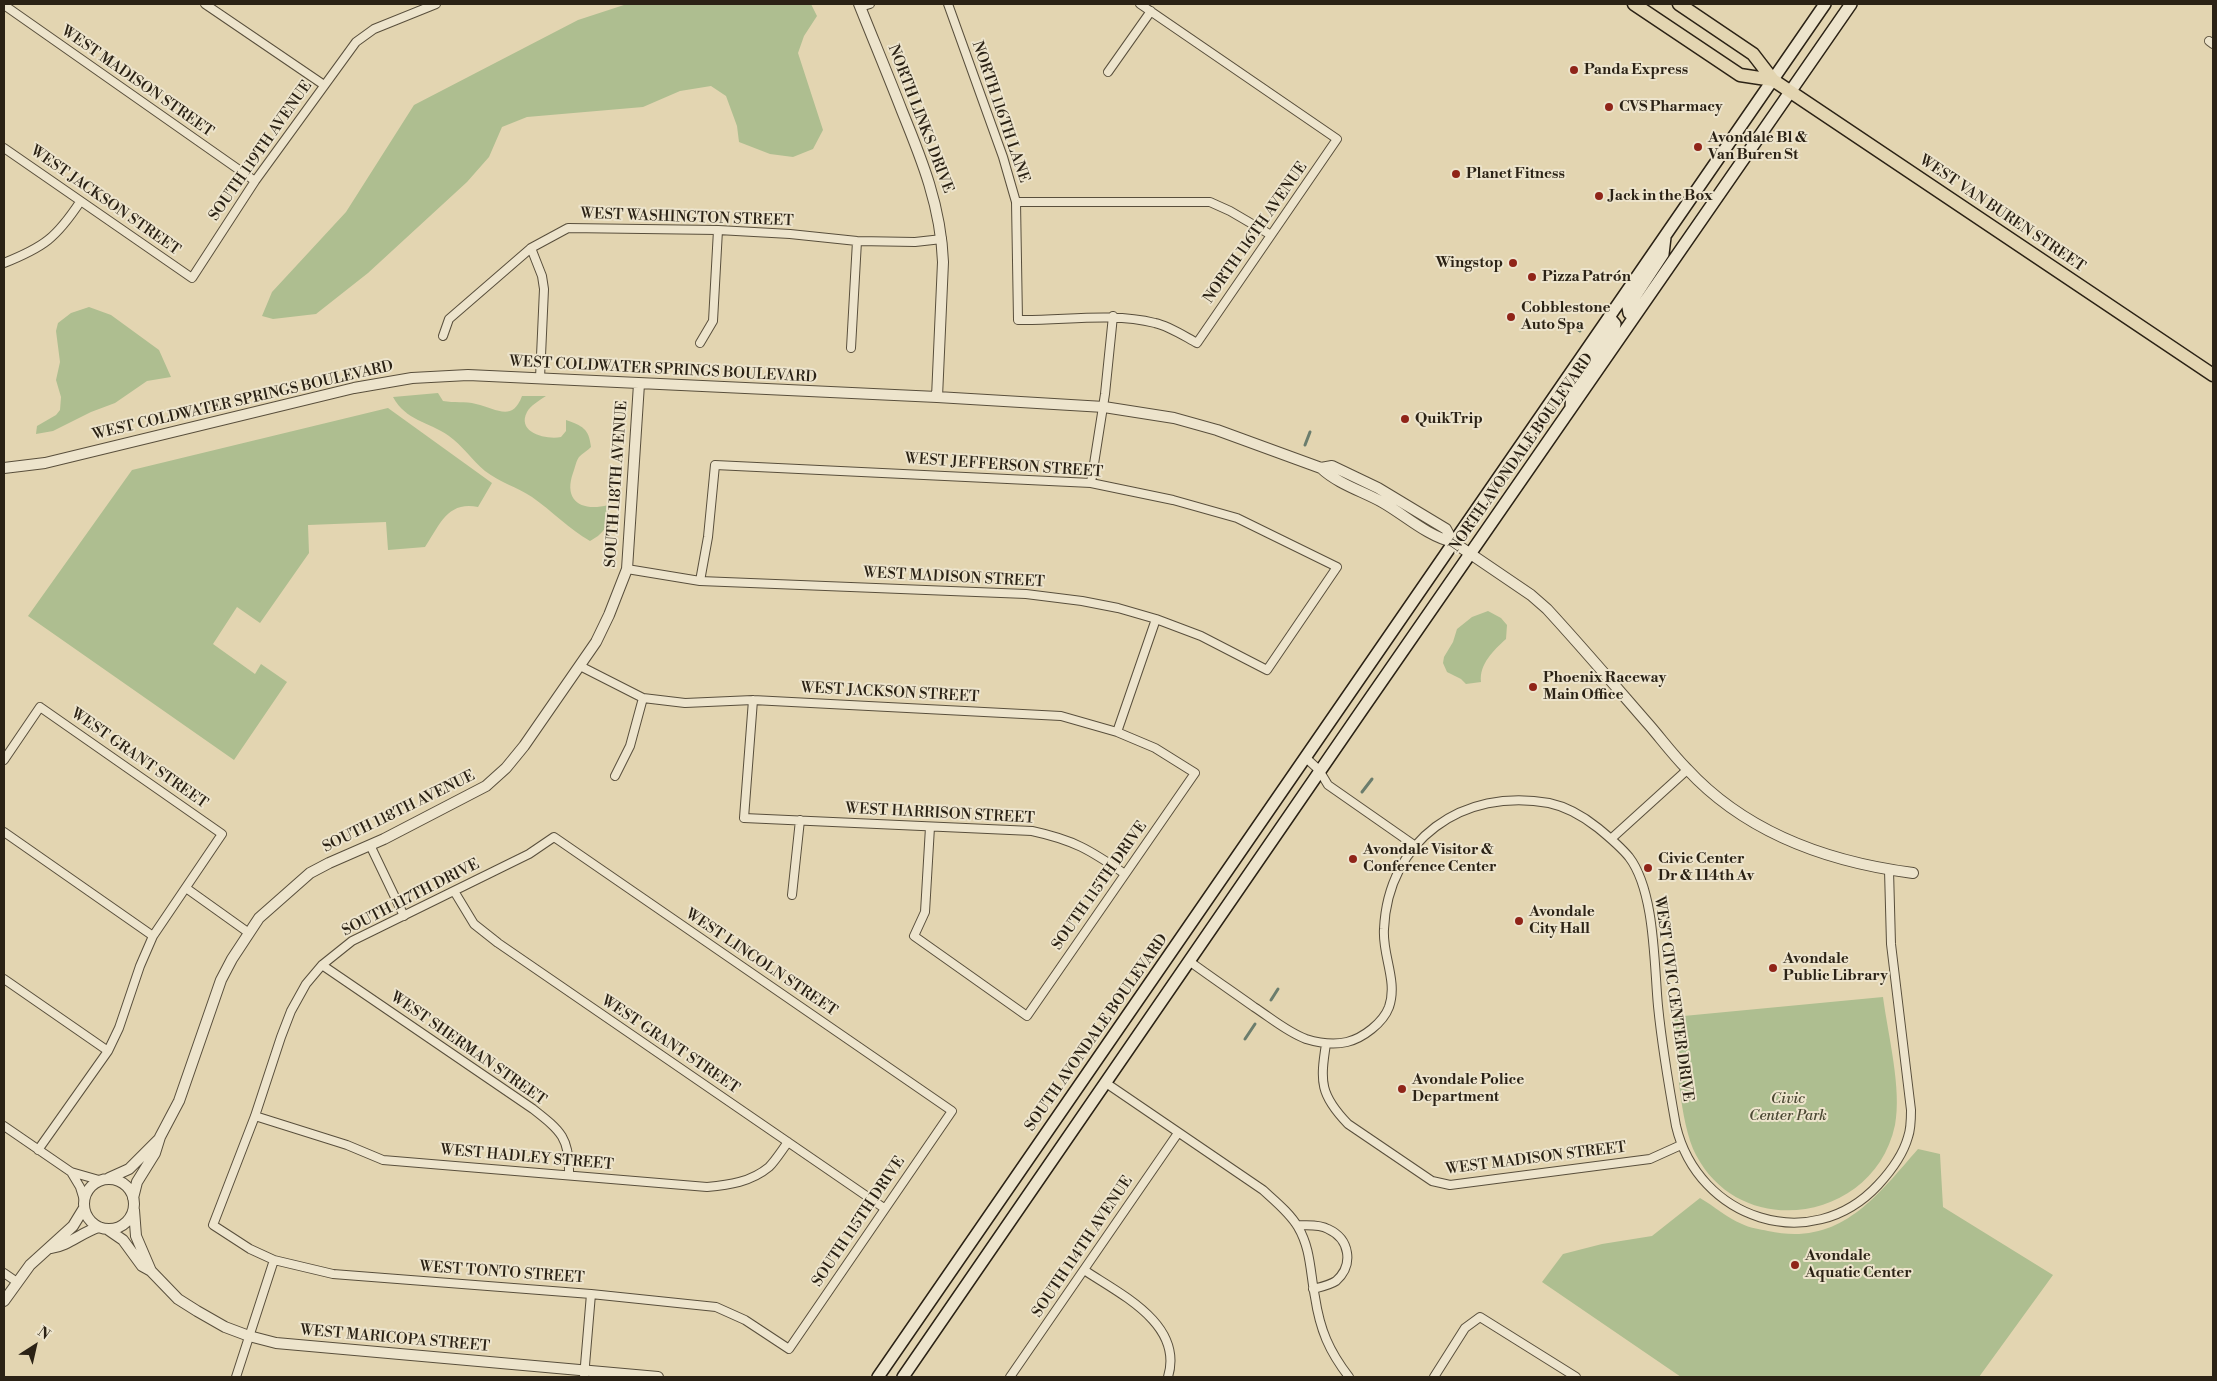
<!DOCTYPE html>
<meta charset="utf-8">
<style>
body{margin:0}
#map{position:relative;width:2217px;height:1381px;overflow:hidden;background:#e3d5b1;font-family:"Libre Bodoni",serif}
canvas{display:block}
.frame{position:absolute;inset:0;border:5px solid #2b2215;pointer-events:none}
.north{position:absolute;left:10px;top:1321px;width:50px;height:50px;-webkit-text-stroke:4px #ede4cc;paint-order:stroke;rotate:35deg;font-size:14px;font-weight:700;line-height:20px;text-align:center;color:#2b2215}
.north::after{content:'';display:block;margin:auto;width:18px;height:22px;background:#2b2215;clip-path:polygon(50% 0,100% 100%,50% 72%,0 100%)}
</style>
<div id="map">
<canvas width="2217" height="1381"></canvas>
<div class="frame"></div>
<div class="north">N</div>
</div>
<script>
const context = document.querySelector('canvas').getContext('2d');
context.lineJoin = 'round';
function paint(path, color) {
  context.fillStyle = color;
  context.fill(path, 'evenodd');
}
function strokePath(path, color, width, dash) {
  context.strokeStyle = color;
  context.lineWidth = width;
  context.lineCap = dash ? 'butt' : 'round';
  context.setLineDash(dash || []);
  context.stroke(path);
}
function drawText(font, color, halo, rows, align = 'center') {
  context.font = font + ' "Libre Bodoni",serif';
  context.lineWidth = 4;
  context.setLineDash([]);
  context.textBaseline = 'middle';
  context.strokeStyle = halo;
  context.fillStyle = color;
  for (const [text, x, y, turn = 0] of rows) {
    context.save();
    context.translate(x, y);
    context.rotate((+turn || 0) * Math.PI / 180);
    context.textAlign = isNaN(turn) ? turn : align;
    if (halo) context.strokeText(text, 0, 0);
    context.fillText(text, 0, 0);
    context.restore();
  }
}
const green = new Path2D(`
 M627,4H811L817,16L804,36L798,53L823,130L813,149L793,157L770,154L739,142L737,126L726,96L711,86L680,91L643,107L527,117L502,127L489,157L467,182L368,273L316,314L273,319L262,316L272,292L346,212L414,105L578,20Z
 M89,307L111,315L159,350L171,377L147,381L115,403L91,412L53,431L36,434L37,426L56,415L60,410L61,397L56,380L60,362L56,331L58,323L71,313Z
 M438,393L443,401C454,403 465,401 476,404C496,408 512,423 522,396H546C540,400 530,406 527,412C516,433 547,440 561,437L566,431V420C582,426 589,428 591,447C588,450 582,454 579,457C576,461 575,468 573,473C563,501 582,512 608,505C609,523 607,532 590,541C569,529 552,511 532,497C517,487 499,482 485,471C472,460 462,445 449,436C428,421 406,421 393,397Z
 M388,408L492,483L478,507C447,501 440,525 425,547L388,550L386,522L308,525L309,553L260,623L237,607L213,644L255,674L261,664L287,682L234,760L28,616L132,470Z
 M1488,611L1501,618L1507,625L1506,639C1494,650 1479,664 1481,682L1466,684L1461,679L1447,672L1443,663L1444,657L1453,642L1457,629L1472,617Z
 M1883,997C1888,1035 1902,1089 1895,1125C1875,1221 1742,1243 1696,1155C1679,1122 1677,1055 1673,1017Z
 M1918,1149L1940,1154L1943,1207L2053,1275L1979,1377H1681L1542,1282L1563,1254L1602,1244L1652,1236L1700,1198C1714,1206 1727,1218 1742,1224C1749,1228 1760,1229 1768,1231C1840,1247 1876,1197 1918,1149Z`);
const stream = new Path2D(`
 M1566,322L1580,331
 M1305,445L1310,432
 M1362,792L1372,779
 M1271,1000L1278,989
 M1245,1039L1255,1024`);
const minor = new Path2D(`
 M205,4L324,85
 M948,4L1003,157L1016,202L1018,320C1064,321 1110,312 1155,323C1169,326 1184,336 1197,343L1337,139L1140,4
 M4,5L255,181
 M860,7L870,4
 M2209,41L2213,44
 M1108,72L1151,11
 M4,148L192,278L255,181L356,42L374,29L436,4
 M1016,202H1210L1230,211L1271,235
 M531,248L542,276L544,289L540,378
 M4,263C44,247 56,238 80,202
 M443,336L449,319L531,248L568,228L718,230L790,234L857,241L915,242L942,239
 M700,343L713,321L718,230
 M851,348L857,241
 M1091,483L1105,394L1113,316
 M627,569L700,581L1026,594L1082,601L1118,608L1156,619L1201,636L1267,670L1337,567L1237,518L1173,500L1091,483L715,465L708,537L700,581
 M580,666L643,698L685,703L753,700L1061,716L1117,732L1155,748L1195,773L1027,1016L914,936L925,912L930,827
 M753,700L744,818L1032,831C1074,840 1090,850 1125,874
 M1117,732L1156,619
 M1305,757L1319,770L1328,785L1414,845
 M4,760L40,707L222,834L153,936L140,966L119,1028L108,1051L38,1150
 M615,776L630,746L643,698
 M4,832L153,936
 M554,837L952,1111L789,1349L745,1320L716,1307L591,1294L333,1274L274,1260L250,1249L213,1225L255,1116L281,1037L291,1011L306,984L322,965L352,941L529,854Z
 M1612,838L1687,770
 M370,845L404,916
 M186,888L249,933
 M454,891L474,924L498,943L884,1208
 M792,895L800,820
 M1189,961C1211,977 1233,992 1254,1007C1271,1018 1287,1032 1306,1039C1319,1043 1334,1045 1347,1042C1363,1038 1383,1023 1389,1007C1398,981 1382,955 1384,929C1388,840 1463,787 1549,803C1568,807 1583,816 1598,828C1609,837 1620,846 1629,857C1655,891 1654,964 1658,1006C1662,1046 1669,1087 1676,1126C1698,1219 1811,1257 1878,1185C1891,1171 1903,1155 1908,1137C1911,1129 1911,1119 1911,1110L1891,944L1889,870
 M322,965L533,1109C561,1131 570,1138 569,1175
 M4,979L108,1051
 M1326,1044C1320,1082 1320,1095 1348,1124L1432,1181L1450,1185L1650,1159L1681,1145
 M1106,1083L1263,1190C1275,1201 1290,1213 1298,1227C1311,1249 1310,1272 1315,1297C1320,1330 1329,1351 1349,1377
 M255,1116L347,1145L383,1160L707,1187C729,1185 751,1182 769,1167C776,1160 782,1150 788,1142
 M4,1126L71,1172L99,1180
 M71,1172L80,1187L84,1200
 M1297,1225C1307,1226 1319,1224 1328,1229C1350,1239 1354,1265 1336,1281C1330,1285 1321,1287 1313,1289
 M1084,1270C1120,1294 1184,1324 1168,1377
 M4,1273L17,1282
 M236,1377L274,1260
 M584,1377L591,1294
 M1010,1377L1178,1133
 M1434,1377L1465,1328L1480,1317L1576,1377`);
const tertiary = new Path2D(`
 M859,4C873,39 888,75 902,111C922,160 941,207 943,262L937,397
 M4,468L45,463L354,388L412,378L468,375L937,397L1104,407L1174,418L1217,430L1321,468C1338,484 1362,491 1382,502C1405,515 1427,536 1453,542L1531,595L1547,609C1582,647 1616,687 1650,726C1662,740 1674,756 1687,769C1746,833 1828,862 1913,873
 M1321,468L1332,466L1378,488L1446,529L1453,542
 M109,1178L129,1169L158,1140
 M84 1204a25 25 0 1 1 50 0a25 25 0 1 1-50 0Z
 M133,1198L137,1182L155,1153L160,1137L179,1101L221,980L232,959L259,918L310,873L329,863L384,839L486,786L506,768L524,746L596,642L609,615L627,569L639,384
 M134,1210L136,1236L151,1271
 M107,1229L123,1240L142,1266L151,1271L178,1299L197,1311L225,1327L249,1336L276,1343L658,1377
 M51,1248C68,1246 82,1232 99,1227
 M4,1301L30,1265L73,1226L84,1208`);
const secondary = new Path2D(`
 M1634,317L1629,313L1628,307L1663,254L1665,237
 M1571,408L1572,390L1614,329L1615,324L1609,317
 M878,1377L1825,4
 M903,1377C1219,919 1532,460 1851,4`);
const primary = new Path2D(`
 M1634,4L1740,75L1773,80
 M1679,4L1753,54L1773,80L2213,375`);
const markers = [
 [1574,70,5,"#8f2418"],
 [1609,107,5,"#8f2418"],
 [1698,147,5,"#8f2418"],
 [1456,174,5,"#8f2418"],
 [1599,196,5,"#8f2418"],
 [1513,263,5,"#8f2418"],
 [1532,277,5,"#8f2418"],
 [1511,317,5,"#8f2418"],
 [1405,419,5,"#8f2418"],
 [1533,687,5,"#8f2418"],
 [1353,859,5,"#8f2418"],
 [1648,868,5,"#8f2418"],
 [1519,921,5,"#8f2418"],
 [1773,968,5,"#8f2418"],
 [1402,1089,5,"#8f2418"],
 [1795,1265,5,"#8f2418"]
];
const poiNames = [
 ["Panda Express",1584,70],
 ["CVS Pharmacy",1619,107],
 ["Avondale Bl &",1708,138],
 ["Van Buren St",1708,155],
 ["Planet Fitness",1466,174],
 ["Jack in the Box",1609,196],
 ["Wingstop",1503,263,"right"],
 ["Pizza Patrón",1542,277],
 ["Cobblestone",1521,308],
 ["Auto Spa",1521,325],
 ["QuikTrip",1415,419],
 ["Phoenix Raceway",1543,678],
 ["Main Office",1543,695],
 ["Avondale Visitor &",1363,850],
 ["Conference Center",1363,867],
 ["Civic Center",1658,859],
 ["Dr & 114th Av",1658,876],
 ["Avondale",1529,912],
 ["City Hall",1529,929],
 ["Avondale",1783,959],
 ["Public Library",1783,976],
 ["Avondale Police",1412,1080],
 ["Department",1412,1097],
 ["Avondale",1805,1256],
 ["Aquatic Center",1805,1273]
];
const streetNames = [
 ["WEST MADISON STREET",137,82,35],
 ["NORTH 116TH LANE",1000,112,71],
 ["NORTH LINKS DRIVE",920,119,69],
 ["SOUTH 119TH AVENUE",261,151,-55],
 ["WEST JACKSON STREET",105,201,35],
 ["WEST VAN BUREN STREET",2002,214,34],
 ["WEST WASHINGTON STREET",687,218,2],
 ["NORTH 116TH AVENUE",1256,233,-55],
 ["WEST COLDWATER SPRINGS BOULEVARD",663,370,3],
 ["WEST COLDWATER SPRINGS BOULEVARD",243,401,-13],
 ["NORTH AVONDALE BOULEVARD",1522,453,-55],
 ["WEST JEFFERSON STREET",1004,466,4],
 ["SOUTH 118TH AVENUE",617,484,-86],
 ["WEST MADISON STREET",954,578,3],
 ["WEST JACKSON STREET",890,693,3],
 ["WEST GRANT STREET",139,759,35],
 ["SOUTH 118TH AVENUE",399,812,-26],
 ["WEST HARRISON STREET",940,814,3],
 ["SOUTH 115TH DRIVE",1100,886,-55],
 ["SOUTH 117TH DRIVE",411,898,-27],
 ["WEST LINCOLN STREET",761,963,34],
 ["WEST CIVIC CENTER DRIVE",1673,999,82],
 ["SOUTH AVONDALE BOULEVARD",1097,1033,-55],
 ["WEST GRANT STREET",670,1045,34],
 ["WEST SHERMAN STREET",468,1049,35],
 ["WEST HADLEY STREET",527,1158,5],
 ["WEST MADISON STREET",1536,1159,-7],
 ["SOUTH 115TH DRIVE",859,1222,-56],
 ["SOUTH 114TH AVENUE",1083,1247,-56],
 ["WEST TONTO STREET",502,1273,4],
 ["WEST MARICOPA STREET",395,1339,5]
];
const parkNames = [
 ["Civic",1788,1099],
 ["Center Park",1788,1116]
];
paint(green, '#aebe90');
strokePath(stream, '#6b7d6d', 3);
strokePath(minor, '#594f3c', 10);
strokePath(tertiary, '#594f3c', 12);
strokePath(secondary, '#2b2215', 14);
strokePath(primary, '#2b2215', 15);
strokePath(minor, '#ede4cc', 8);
strokePath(tertiary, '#ede4cc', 10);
strokePath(secondary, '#ede4cc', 11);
strokePath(primary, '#e3d5b1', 12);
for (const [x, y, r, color] of markers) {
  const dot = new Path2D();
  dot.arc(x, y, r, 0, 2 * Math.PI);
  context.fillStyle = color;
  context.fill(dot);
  strokePath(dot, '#ede4cc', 2);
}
drawText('bold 15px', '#2b2215', '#ede4cc', poiNames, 'left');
drawText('15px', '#2b2215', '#ede4cc', streetNames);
drawText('italic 15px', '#4c4934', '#ede4cc', parkNames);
</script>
